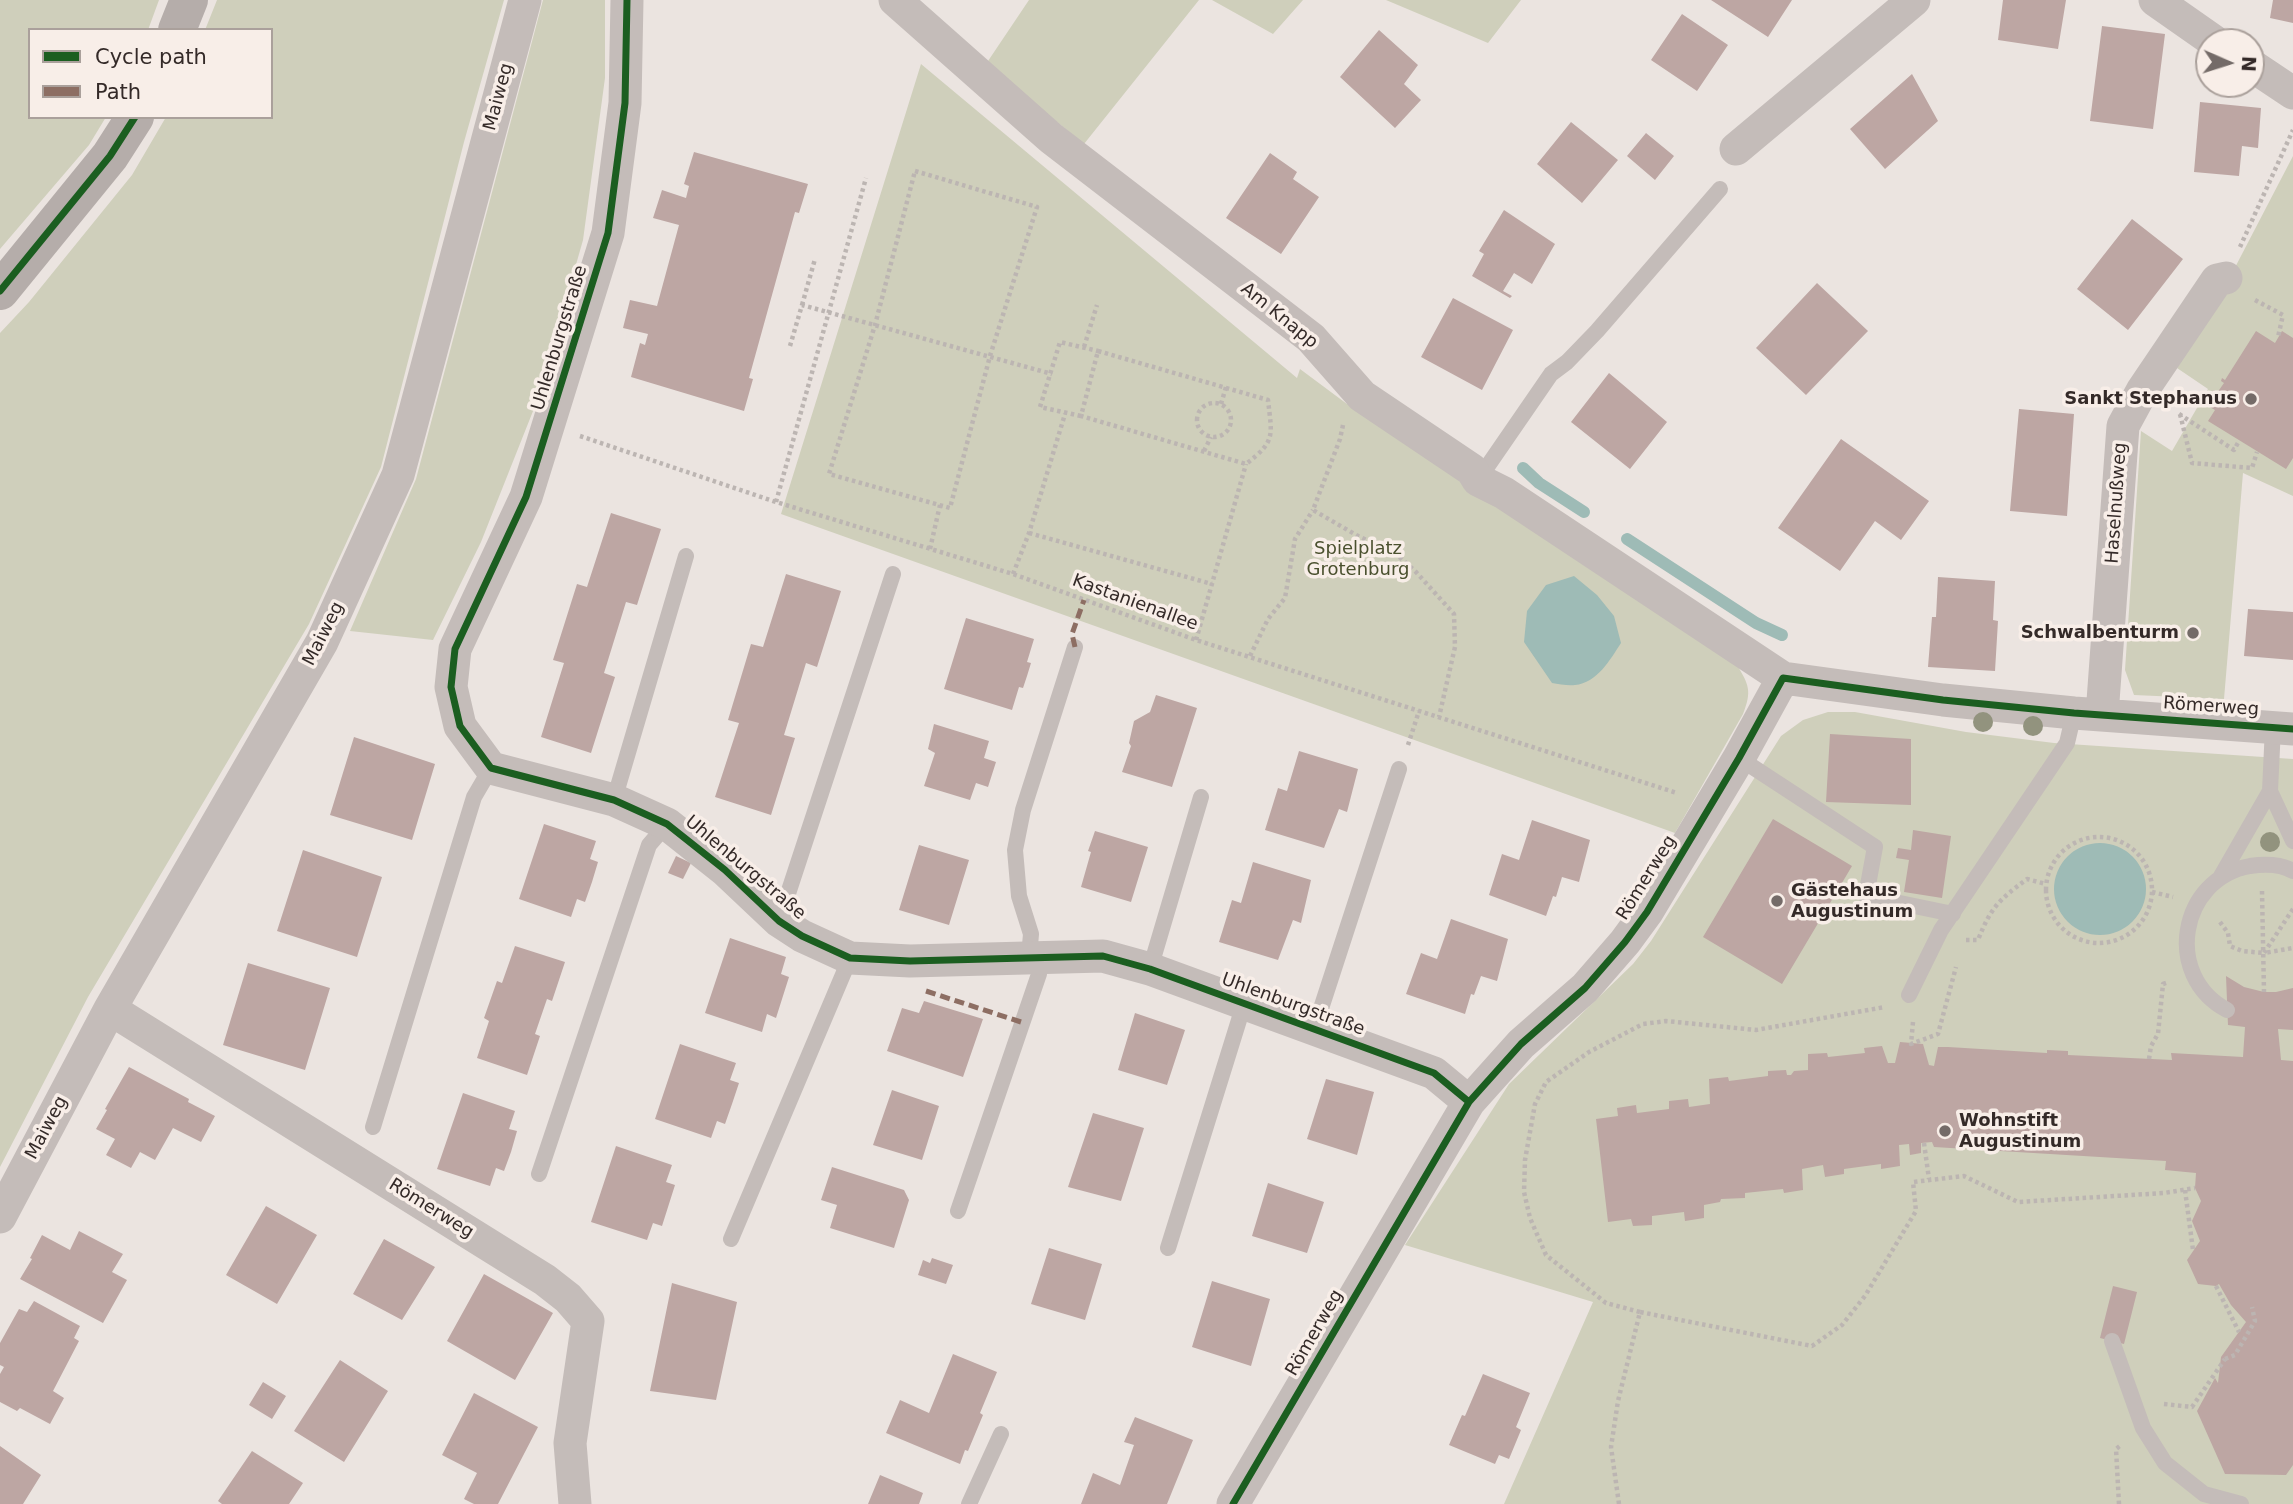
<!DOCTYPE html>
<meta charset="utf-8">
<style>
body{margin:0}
#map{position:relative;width:2293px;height:1504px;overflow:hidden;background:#ebe4e0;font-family:"DejaVu Sans",sans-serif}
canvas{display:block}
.legend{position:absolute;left:28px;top:28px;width:245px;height:91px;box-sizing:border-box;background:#f8eee8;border:2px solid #aaa09b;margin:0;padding:9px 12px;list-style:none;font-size:21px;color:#342a28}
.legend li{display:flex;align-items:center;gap:14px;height:35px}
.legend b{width:35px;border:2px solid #aaa09b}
.north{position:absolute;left:2195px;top:28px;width:70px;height:70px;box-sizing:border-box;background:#f8eee8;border:2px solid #aaa09b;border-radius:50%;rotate:93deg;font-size:19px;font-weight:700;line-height:28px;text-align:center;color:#342a28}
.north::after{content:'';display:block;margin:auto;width:24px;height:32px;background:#746b68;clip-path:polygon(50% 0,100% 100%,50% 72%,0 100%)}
</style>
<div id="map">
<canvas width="2293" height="1504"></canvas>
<ul class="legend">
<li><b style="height:9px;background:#1b5e20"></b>Cycle path</li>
<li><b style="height:9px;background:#8d6e63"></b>Path</li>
</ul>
<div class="north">N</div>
</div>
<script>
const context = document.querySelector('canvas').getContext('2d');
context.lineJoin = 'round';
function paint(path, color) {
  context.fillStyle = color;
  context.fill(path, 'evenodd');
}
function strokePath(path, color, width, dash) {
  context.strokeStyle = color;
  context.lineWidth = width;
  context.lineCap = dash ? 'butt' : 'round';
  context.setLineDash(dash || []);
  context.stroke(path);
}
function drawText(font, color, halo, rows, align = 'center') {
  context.font = font + ' "DejaVu Sans",sans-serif';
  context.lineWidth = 7;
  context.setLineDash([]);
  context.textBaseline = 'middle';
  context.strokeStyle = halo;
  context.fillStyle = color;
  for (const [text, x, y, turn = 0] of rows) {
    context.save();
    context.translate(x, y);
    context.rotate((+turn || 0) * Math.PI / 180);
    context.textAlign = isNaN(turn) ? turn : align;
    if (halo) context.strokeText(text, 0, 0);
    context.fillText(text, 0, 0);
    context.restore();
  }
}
const green = new Path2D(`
 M0,0H159L148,30H30V117H106L89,145L0,249Z
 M217,0H504L464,142L381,467L309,624L88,997L0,1167V333L29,302L132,175L166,117H271V30H205Z
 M543,0H605V78L583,240L537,401L481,542L433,640L350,631L416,479Z
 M1029,0H1199L1084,144L986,64Z
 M1212,0H1303L1273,34Z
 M1386,0H1521L1488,43Z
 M921,64L1297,378L1300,369L1347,404L1362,396L1737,665C1749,685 1752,691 1743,714L1675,833L781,514Z
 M2293,156V496L2243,473L2224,699L2134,695L2125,670L2141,431L2172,451L2208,389L2177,368L2229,279Z
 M1828,712H1855L1966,732L2054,743L2293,759V1504H1504L1593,1302L1405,1245L1509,1084L1633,964L1651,941L1781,736L1803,720Z`);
const water = new Path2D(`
 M1574,576L1597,595L1614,616L1621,643C1610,660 1597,683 1575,685C1568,686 1559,684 1552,683L1524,642L1527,611L1546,585Z
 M2054 889a46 46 0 1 1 92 0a46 46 0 1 1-92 0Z`);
const stream = new Path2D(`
 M1523,468L1539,483L1584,512
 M1627,539L1756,623L1782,635`);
const building = new Path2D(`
 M1711,0H1792L1768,37Z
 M2003,0H2066L2058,49L1998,40Z
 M2273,0H2293V23L2270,18Z
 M1682,14L1728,45L1697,91L1651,60Z
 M2102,26L2165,34L2153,129L2090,121Z
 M1379,30L1418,65L1404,84L1421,100L1395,128L1340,77Z
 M1912,74L1938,121L1885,169L1850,129Z
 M2200,102L2261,108L2258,148L2242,146L2239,176L2194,172Z
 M1571,122L1618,160L1582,203L1537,164Z
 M1646,133L1674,156L1655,180L1627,156Z
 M694,152L808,184L799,213L795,212L749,378L753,379L744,411L631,377L640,343L645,345L648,334L623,328L630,300L657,306L679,225L653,218L662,190L686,198L689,186L684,184Z
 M1270,153L1297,172L1293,179L1319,197L1281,254L1226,218Z
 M1504,210L1555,244L1532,284L1514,273L1503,291L1512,296L1510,298L1472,276L1484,254L1479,251Z
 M2132,219L2183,259L2128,330L2077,289Z
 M1817,283L1868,331L1806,395L1756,348Z
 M1453,298L1513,330L1482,390L1421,357Z
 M2256,331L2275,343L2282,331L2293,338V458L2286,469L2208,421L2215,410L2206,405L2214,390L2217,393L2224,383L2221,381L2222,378L2225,380Z
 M1609,373L1667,422L1630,469L1571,422Z
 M2019,409L2074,414L2067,516L2010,511Z
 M1841,439L1929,501L1901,540L1875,521L1840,571L1778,528Z
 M611,513L661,529L637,605L626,602L604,673L615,677L591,753L541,737L564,663L553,660L577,584L587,587Z
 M786,574L841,591L817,667L806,663L784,735L795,738L771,815L715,797L739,723L728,720L751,644L763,647Z
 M1938,577L1995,581L1993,620L1998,621L1995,671L1928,667L1932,617H1936Z
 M2248,609L2293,612V660L2244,656Z
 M966,618L1034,639L1027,662L1031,663L1027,676L1023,688L1019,687L1012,710L944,689Z
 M1156,695L1197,708L1172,787L1122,772L1131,746L1129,743L1134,721L1150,712Z
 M934,724L989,741L984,758L996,762L988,787L976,783L970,800L924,786L935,753L928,749Z
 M1830,734L1911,739V805L1826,802Z
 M354,737L435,764L412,840L330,815Z
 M1299,751L1358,769L1347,812L1339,809L1324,848L1265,830L1278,788L1287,791Z
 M1773,819L1852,866L1782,984L1703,937Z
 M1532,820L1590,840L1579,882L1562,877L1556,897L1553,896L1546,916L1489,895L1502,854L1519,860Z
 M544,824L596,841L590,859L598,862L592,882L585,902L577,899L571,917L519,899Z
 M1913,830L1951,836L1942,898L1904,892L1909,860L1896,858L1898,848L1911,850Z
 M1095,831L1148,847L1131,902L1081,887L1091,852L1088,851Z
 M919,845L969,860L949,925L899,910Z
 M303,850L382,877L357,957L277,931Z
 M676,856L691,863L683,879L668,873Z
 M1253,862L1311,880L1301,923L1293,920L1278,960L1219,942L1232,900L1241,903Z
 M1451,919L1508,939L1497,981L1481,976L1474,995L1471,994L1465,1014L1406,994L1421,953L1437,959Z
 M730,938L786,957L781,974L789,977L776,1018L767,1014L762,1032L705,1013Z
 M515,946L565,962L552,1001L547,999L535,1034L540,1036L527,1075L477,1058L489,1021L484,1018L497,981L502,983Z
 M248,963L330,988L305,1070L223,1045Z
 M2226,976L2244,987L2264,992H2276L2293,988V1030L2278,1029L2281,1060L2293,1061V1465L2286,1475L2225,1474L2197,1411L2215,1378L2218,1383L2221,1357L2246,1322L2231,1305L2219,1284L2216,1286L2198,1284L2187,1260L2200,1241L2192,1221L2201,1201L2195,1188L2196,1173L2165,1170L2166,1161L1934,1147L1932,1142L1921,1143V1153L1910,1155L1909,1144L1899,1145L1900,1166L1881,1169V1164L1844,1169V1174L1825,1177L1823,1165L1802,1169L1803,1190L1784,1193L1783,1189L1745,1193V1198L1721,1199L1720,1202L1704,1205V1218L1685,1221L1684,1212L1652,1216V1225L1633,1226L1631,1219L1608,1222L1596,1119L1618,1116L1617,1108L1636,1105L1637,1113L1669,1109V1101L1688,1099L1689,1107L1710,1104L1709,1079L1728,1077L1729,1081L1768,1076V1071L1786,1070L1787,1075H1791L1794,1071L1808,1070V1054L1827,1053L1828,1057L1865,1053L1864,1048L1882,1046L1888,1063H1895L1900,1042L1923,1044L1929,1065L1934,1066L1938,1047H1948L2047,1053V1050L2068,1051V1055L2172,1060L2171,1053L2243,1057L2245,1027L2228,1025Z
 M924,1001L983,1019L963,1077L887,1051L902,1008L919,1013Z
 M1135,1013L1185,1030L1167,1085L1118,1070Z
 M680,1044L736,1063L730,1080L739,1083L732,1104L725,1124L717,1121L711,1138L655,1119Z
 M129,1067L189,1099L188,1102L215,1116L201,1142L173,1128L155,1160L140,1152L131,1168L106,1155L115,1139L96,1129L107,1110L105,1109Z
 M1326,1079L1374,1092L1357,1155L1307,1139Z
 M892,1090L939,1106L922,1160L873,1145Z
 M463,1093L515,1111L509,1129L517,1131L511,1152L504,1171L496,1168L490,1186L437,1169Z
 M1093,1113L1144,1128L1121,1201L1068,1187Z
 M616,1146L672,1165L666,1182L675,1185L662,1226L653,1223L647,1240L591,1222Z
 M832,1167L904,1190L909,1200L894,1248L830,1228L837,1205L821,1200Z
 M1268,1183L1324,1202L1307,1253L1252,1236Z
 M266,1206L317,1235L277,1304L226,1275Z
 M79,1231L123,1254L112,1272L127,1280L103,1323L20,1279L32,1259L30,1258L42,1235L70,1250Z
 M384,1239L435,1267L402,1320L353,1294Z
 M1049,1248L1102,1264L1085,1320L1031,1304Z
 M932,1258L953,1265L946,1284L918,1275L923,1260L930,1263Z
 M484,1274L553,1313L515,1380L447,1341Z
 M1212,1281L1270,1299L1251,1366L1192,1347Z
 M672,1283L737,1302L716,1400L650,1391Z
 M2113,1286L2137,1292L2124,1344L2100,1338Z
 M34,1301L80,1326L74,1338L79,1341L53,1391L64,1398L50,1424L20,1408L17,1411L0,1402V1374L4,1367L0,1365V1343L19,1309L27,1312Z
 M953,1354L997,1372L980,1413L983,1415L968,1451L965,1450L960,1464L886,1433L900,1400L929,1413Z
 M340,1360L388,1391L344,1462L294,1431Z
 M1483,1374L1530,1393L1516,1427L1521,1430L1509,1459L1499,1455L1495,1464L1449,1445L1462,1415L1465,1416Z
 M263,1382L286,1396L272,1419L249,1405Z
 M474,1393L538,1427L498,1504H474L464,1499L477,1473L442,1455Z
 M1135,1417L1193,1440L1167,1504H1081L1093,1473L1120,1485L1134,1445L1124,1442Z
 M0,1446L41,1475L23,1504H0Z
 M252,1451L303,1483L289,1504H222L218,1501Z
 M880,1475L923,1493L919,1504H868Z`);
const path = new Path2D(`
 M915,171L1037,207L990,356L950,508L829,474L875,325Z
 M2240,247L2293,130
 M2255,300L2283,315L2278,337
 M802,305L815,259
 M790,346L802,305L1052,374
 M1084,347L1097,305
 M1098,351L1268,400C1272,436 1276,441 1246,464L1081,416Z
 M1197 420a17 17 0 1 1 34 0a17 17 0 1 1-34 0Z
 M1221,404L1226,387
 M2179,414L2234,450L2239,441
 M2180,414L2192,463L2252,468L2257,452
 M1081,416L1040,407L1060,342L1098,351
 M1343,425L1340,439L1313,510L1358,536L1395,553L1416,572L1454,614L1455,647L1439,717
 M580,436L776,502L1013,574L1196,640L1677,793
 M1204,451L1211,437
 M776,502L866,178
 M1029,533L1212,584
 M930,549L940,505
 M1013,574L1029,533L1065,414
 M1196,640L1246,464
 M1250,656L1268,619L1285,598L1295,539L1313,510
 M1408,745L1419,711
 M2046 890a53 53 0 1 1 106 0a53 53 0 1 1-106 0Z
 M2262,891L2264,992
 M2152,892L2173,897
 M2293,909L2264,953L2293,948
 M2220,922L2228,933L2230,946L2242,951L2264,953
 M1966,940H1978C1991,907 1999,900 2027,879L2046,884
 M1913,1022L1911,1044L1938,1034L1956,967
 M2149,1059L2151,1046L2158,1034L2163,984L2169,982
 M1924,1143L1929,1179
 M2185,1190L2193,1250
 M2216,1286L2239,1332
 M1640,1312L1606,1303L1546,1255L1530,1218L1524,1192L1525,1160L1535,1104L1546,1082L1589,1052L1643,1024L1666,1021L1756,1030L1885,1007
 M2164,1404L2192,1407L2225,1359
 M1619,1504L1611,1447L1618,1401L1640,1312L1812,1346L1842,1325L1865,1296L1916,1211L1913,1182L1964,1176L2018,1202L2164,1193L2195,1188
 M2119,1504L2116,1449L2121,1445`);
const lane = new Path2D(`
 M1478,480L1551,374L1567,362L1597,331L1720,189
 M1739,758L1875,847L1866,896L1953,914
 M2270,791L2293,841
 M614,800L686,556
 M2220,878L2270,791L2273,727
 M779,921L893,574
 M1029,957L1031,934L1019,896L1015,850L1023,810L1075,647
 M1150,969L1201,797
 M1909,995L1941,930L2067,743L2074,713
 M2227,1010C2163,976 2179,879 2250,866C2264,864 2281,864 2293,871
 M1314,1030L1399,769
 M373,1127L474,797L491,768
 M539,1174L649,845L667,824
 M958,1211L1039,974V957
 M731,1239L850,958
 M1168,1248L1244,1004
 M2112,1341L2143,1428L2165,1463L2204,1494L2241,1504
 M969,1504L1001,1434`);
const street = new Path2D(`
 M627,0L625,103L608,233L526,497L455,649L451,687L460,726L491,768L614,800L667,824L725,870L779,921L802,936L850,958L910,961L1103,956L1150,969L1434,1073L1469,1102
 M895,0L1051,138L1311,338L1362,396L1472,470L1478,480L1504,493L1783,678
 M2155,0L2215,42
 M2251,65L2293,93
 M1736,149L1914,0
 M2102,715L2123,426L2142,391L2217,280L2226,278
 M110,1009L545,1280L568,1298L588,1321L570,1443L575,1504
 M0,1217L110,1009L322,642L398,475L525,0
 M1233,1504L1469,1102L1521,1044L1585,988L1625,942L1647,912L1739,758L1783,678L1943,700L2074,713L2293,729`);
const secondary = new Path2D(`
 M177,30L189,0
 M0,291L110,156L135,117`);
const pathBridge = new Path2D(`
 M2225,1359L2235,1355L2255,1321L2252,1307`);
const quiet = new Path2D(`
 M1075,647L1072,634L1084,600
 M926,991L1021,1022`);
const cycleway = new Path2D(`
 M627,0L625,103L608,233L526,497L455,649L451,687L460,726L491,768L614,800L667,824L725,870L779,921L802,936L850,958L910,961L1103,956L1150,969L1434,1073L1469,1102
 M0,291L110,156L135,117
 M1233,1504L1469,1102L1521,1044L1585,988L1625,942L1647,912L1739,758L1783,678L1943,700L2074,713L2293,729`);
const trees = [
 [1983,722],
 [2033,726],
 [2270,842]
];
const markers = [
 [2251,399,7,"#746b68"],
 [2193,633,7,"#746b68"],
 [1777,901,7,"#746b68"],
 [1945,1131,7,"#746b68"]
];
const streetNames = [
 ["Maiweg",499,97,-75],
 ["Am Knapp",1279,316,39],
 ["Uhlenburgstraße",560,338,-73],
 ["Haselnußweg",2117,503,-86],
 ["Kastanienallee",1135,603,20],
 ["Maiweg",324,634,-63],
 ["Römerweg",2211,707,4],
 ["Uhlenburgstraße",745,868,40],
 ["Römerweg",1647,878,-58],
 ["Uhlenburgstraße",1293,1005,20],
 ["Maiweg",47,1128,-62],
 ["Römerweg",431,1209,32],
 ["Römerweg",1315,1333,-60]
];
const poiNames = [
 ["Sankt Stephanus",2237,399],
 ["Schwalbenturm",2179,633],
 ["Gästehaus",1791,891,"left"],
 ["Augustinum",1791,912,"left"],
 ["Wohnstift",1959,1121,"left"],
 ["Augustinum",1959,1142,"left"]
];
const parkNames = [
 ["Spielplatz",1358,549],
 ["Grotenburg",1358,570]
];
paint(green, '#cfcfbb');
paint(water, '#9ebbb6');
strokePath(stream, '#9ebbb6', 12);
paint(building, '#bda6a3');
strokePath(path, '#bcb5b2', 4.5, [3.5, 3.5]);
strokePath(lane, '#c4bcb9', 16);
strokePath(street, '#c4bcb9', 33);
strokePath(secondary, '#b5adaa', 38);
strokePath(pathBridge, '#bcb5b2', 4.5, [3.5, 3.5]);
strokePath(quiet, '#8d6e63', 5, [10, 5]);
strokePath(cycleway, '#1b5e20', 7);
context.fillStyle = '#92937e';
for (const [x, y] of trees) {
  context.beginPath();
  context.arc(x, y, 10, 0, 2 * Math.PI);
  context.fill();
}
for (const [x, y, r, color] of markers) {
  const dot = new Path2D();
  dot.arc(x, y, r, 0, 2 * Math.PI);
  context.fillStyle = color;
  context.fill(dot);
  strokePath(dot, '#f8eee8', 2.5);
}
drawText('18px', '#342a28', '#f8eee8', streetNames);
drawText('bold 18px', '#342a28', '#f8eee8', poiNames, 'right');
drawText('18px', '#4a502e', '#f8eee8', parkNames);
</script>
